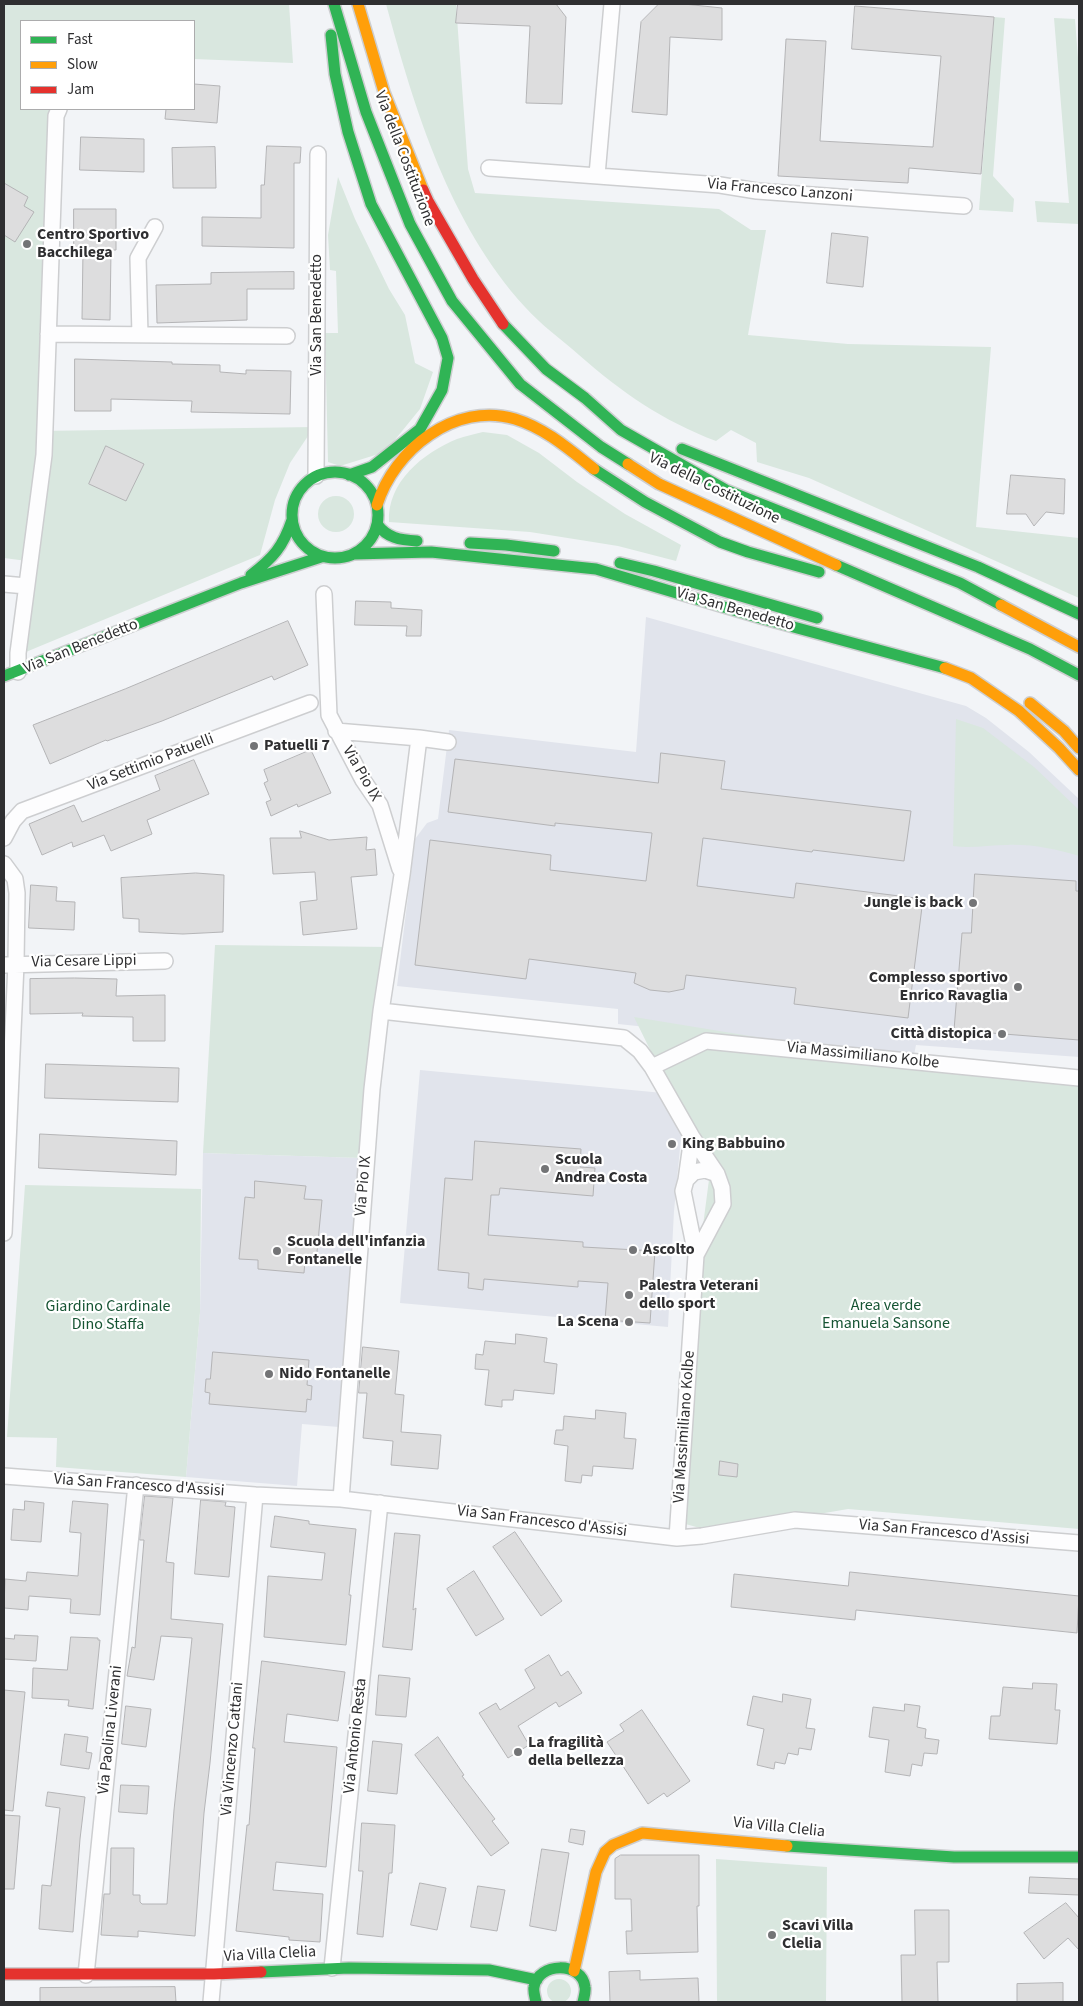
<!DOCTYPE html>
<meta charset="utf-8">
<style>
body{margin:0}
#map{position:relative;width:1083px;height:2006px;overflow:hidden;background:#f2f4f7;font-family:"Source Sans 3",sans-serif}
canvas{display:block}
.frame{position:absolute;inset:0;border:5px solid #2f2f31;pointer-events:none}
.legend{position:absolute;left:20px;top:20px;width:175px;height:90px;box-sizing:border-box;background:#fff;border:1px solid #acacad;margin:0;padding:6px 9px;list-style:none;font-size:15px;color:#2f2f31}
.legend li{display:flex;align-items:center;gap:10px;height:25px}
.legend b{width:25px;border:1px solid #acacad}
</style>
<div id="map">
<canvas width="1083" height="2006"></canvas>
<div class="frame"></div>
<ul class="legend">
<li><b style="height:6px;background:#30b455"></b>Fast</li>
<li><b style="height:6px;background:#ff9f0a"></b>Slow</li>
<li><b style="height:6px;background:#e5322d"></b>Jam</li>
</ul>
</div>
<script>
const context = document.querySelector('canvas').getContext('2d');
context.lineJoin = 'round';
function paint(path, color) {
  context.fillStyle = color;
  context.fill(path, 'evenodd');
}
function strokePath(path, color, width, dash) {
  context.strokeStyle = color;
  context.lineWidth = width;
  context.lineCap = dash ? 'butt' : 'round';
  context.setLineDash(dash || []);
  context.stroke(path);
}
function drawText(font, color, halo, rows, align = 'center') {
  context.font = font + ' "Source Sans 3",sans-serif';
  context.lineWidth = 4.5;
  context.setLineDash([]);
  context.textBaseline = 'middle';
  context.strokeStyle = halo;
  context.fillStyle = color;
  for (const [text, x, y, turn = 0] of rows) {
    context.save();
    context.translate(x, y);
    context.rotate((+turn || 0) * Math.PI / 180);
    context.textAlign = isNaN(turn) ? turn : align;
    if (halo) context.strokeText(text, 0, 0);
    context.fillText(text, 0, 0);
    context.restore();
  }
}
const built = new Path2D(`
 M646,617L966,706L986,718L1029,752L1079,799V1057L916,1045L914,1055L618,1024V1009L397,986L415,839L427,823L438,819L449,730L636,752Z
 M420,1070L663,1093L682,1127L674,1211L668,1327L400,1303Z
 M203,1153L362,1158L339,1427L302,1424L297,1486L186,1477L200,1312Z`);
const green = new Path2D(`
 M4,4H302H289L293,63L194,59V21H21V109H57L39,431L314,427L290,463L275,500L260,555L21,654L27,561L4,558Z
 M386,4H456L468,169L475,193L719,209L751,230H766L748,335L848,344L991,347L976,527L1079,538V598L809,478L757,462L756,443L731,430L716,441C663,421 621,392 579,355C561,339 541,325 525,307C449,223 415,111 386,4Z
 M994,17L1005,18L993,176L1014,199L1013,212L979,210Z
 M1054,18L1075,19L1079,71V224L1037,222L1035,201L1069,203Z
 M338,177L355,219L389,289L405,315L415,363L433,372L420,409L385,452L340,466L328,462L325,333H338L336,271L330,270L328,235Z
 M483,432L507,435L539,453L577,482L625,514L681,545L676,561L618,546L530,532L389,522C387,482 423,453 457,439C465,436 475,434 483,432Z
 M318 514a18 18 0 1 1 36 0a18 18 0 1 1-36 0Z
 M956,719L983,728L1034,767L1079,810V856C1055,849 1032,844 1007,845C989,845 971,849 953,846Z
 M215,945L390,947L362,1158L203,1153Z
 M634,1017L817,1047L1079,1072V1529L848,1509L714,1532L682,1523L688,1340L710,1172Z
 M25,1185L201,1189L200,1312L186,1477L56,1467L57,1438L7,1437Z
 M716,1859L827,1867L826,2002H717Z
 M547 1991a12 12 0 1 1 24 0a12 12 0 1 1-24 0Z`);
const building = new Path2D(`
 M458,4H556L566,17L562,104L526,103L530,26L456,23Z
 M659,4H684L722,8V40L670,37L667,115L632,112L641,22Z
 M855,6L994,17L981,174L909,168L908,183L778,176L786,39L826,41L820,141L933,147L941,56L852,49Z
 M194,84L220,86L217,123L165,119L166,109H194Z
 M81,137L144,139V172L80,170Z
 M267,146L301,147L300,163H294V248L202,246V217L261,218V185H264Z
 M215,147L216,188H173L172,148Z
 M4,183L28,197L24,206L34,212L15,242L4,235Z
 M74,209H116V250H111L110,320L82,319L83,250L74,251Z
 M832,233L868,237L863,287L827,283Z
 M294,272V289H247V320L157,323L156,285L211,284V273Z
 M75,359L172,362V364L220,365V372L246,374V370L291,371L290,414L191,412L192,401L111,399V411H75Z
 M106,446L144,464L126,501L89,484Z
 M1011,475L1065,479L1064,514L1046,512L1034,526L1026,514H1007Z
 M356,601L391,602V608L422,610L421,636H406L407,626L355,625Z
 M288,621L308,665L274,680L272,676L162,721L107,741L106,740L50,764L33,725L125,689Z
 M311,750L331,793L298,807L297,804L271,816L266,802L271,800L264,783L268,781L264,770Z
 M661,753L725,761L721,789L911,811L904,861L813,850L812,852L703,838L697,886L794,898L796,883L923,899L908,1018L794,1004L796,988L686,975L684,989L669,992L650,990L634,983L636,973L529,959L526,979L415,965L430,840L551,855L550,870L646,881L652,833L555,823V826L448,812L455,759L658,783Z
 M194,760L209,794L147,820L152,834L111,851L104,835L73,847L72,842L42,855L29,824L74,805L82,822L160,790L155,776Z
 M300,831L329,840L367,837L366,850L375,849L377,875L351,877L357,929L303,935L300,902L317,900L315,872L273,874L270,838H301Z
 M196,873L224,875L223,932L183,934L139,932V919L123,918L121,878Z
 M975,874L1076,881V891H1079V1040L954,1030L962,933H971Z
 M31,885L57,887L56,901L75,902L74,930L29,928Z
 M75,978L117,979L116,996L165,995V1041H133V1017L82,1016L83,1013L30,1014V979Z
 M46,1064L179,1068L178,1102L45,1098Z
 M40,1134L177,1141L176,1175L39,1168Z
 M475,1141L581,1149L580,1167L595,1168L593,1196L500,1188L499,1195H491L488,1235L583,1242V1247L655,1251L650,1323L605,1320L608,1283L578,1281V1287L484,1279L483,1290L468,1288L469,1273L438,1270L445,1178L472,1180Z
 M255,1181L306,1186L304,1199L322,1200L316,1262L305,1261L304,1273L258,1269V1260L239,1259L245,1197L254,1198Z
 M516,1334L547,1338L544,1362L557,1364L554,1394L514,1390L513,1400H502V1407L485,1405L489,1370L475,1369L476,1354L483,1355L485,1341L515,1344Z
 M363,1347L399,1351L395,1394L404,1395L401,1432L441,1435L438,1469L391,1465L393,1441L363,1438L367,1393H359Z
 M213,1352L309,1360L307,1385L312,1386L311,1400L307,1399L306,1412L209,1404L210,1393L205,1392L206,1379H210Z
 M596,1410L626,1413L624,1438L636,1439L633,1469L593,1466L592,1476L582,1475L581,1483L565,1481L568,1446L554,1444L556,1430H563L564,1416L595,1419Z
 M720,1461L738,1464L737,1477L719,1475Z
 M145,1496L173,1498L166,1562L174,1563L171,1619L223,1624L210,1763L204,1813L195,1936L138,1931V1937L101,1935L104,1894H110L111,1848H134L133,1895H140V1902L142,1904H167L174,1810L192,1638L161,1636L154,1680L127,1676L132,1647L135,1648L144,1540H140Z
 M201,1500L226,1502L225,1506L235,1507L229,1577L195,1574Z
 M25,1501L44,1503L41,1542L11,1540L13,1509L24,1510Z
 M73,1501L108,1504L100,1615L70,1613L71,1599L29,1596L28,1610L4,1608L5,1579L26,1581L27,1572L78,1576L81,1533L70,1532Z
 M275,1516L309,1521V1524L356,1529L349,1595H351L346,1645L264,1637L268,1576L322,1580L325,1553L271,1547Z
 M515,1532L562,1601L541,1616L493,1547Z
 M395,1533L420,1535L413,1610L416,1608L412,1650L383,1647Z
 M474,1571L504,1619L476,1636L447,1589Z
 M850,1572L1079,1596L1077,1633L856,1610L855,1620L731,1607L734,1574L848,1586Z
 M15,1635L38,1636L36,1661L4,1659V1638L14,1639Z
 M71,1637L98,1638V1640H100L93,1709L68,1706L69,1700L32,1698L33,1668L67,1670Z
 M549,1655L561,1676L568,1671L582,1693L559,1707L556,1702L518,1726L529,1745L508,1758L479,1713L496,1703L500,1710L535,1688L525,1670Z
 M262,1661L345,1672L338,1721L287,1714L284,1742L337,1747L326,1867L276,1862L273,1890L323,1894L320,1942L289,1940V1937L236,1931L247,1825H249L255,1748H253Z
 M379,1675L410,1678L406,1717L376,1715Z
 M1033,1683L1057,1684L1055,1710H1060L1057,1744L989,1739L991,1716H1000L1003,1687L1032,1689Z
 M4,1690L25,1692L13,1811L4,1810Z
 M783,1694L811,1699L806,1728L815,1729L811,1750L799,1748L798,1755L788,1753L785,1764L775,1762L774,1769L757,1765L764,1729L747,1725L753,1696L782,1702Z
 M905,1704L920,1706L917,1727L926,1729L925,1738L939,1740L937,1754L924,1753L922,1766L912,1764L910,1776L885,1772L889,1740L869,1737L873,1707L904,1711Z
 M126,1706L151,1709L146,1747L122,1744Z
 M642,1710L690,1781L667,1797L664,1793L648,1804L607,1742L624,1731L620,1725Z
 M65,1734L88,1737L86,1752L92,1753L89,1769L61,1765Z
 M438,1737L464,1775L462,1776L495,1819L492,1821L509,1843L491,1856L415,1755Z
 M373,1741L402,1744L397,1794L368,1791Z
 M121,1785L149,1786L147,1814L119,1812Z
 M48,1792L85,1797L80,1839L73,1932L39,1929L42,1885L51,1886L60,1808L46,1806Z
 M4,1815L20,1816L14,1889H4Z
 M362,1823L395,1825L392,1873H389L383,1937L357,1934L363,1871H359Z
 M571,1829L585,1831L583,1845L569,1842Z
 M542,1849L569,1853L556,1931L530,1926Z
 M621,1855H699V1906H697L698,1952L627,1954L626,1931H632L631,1899H615V1859Z
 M1030,1877L1079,1879V1895L1029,1893Z
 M420,1883L446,1888L437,1930L411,1925Z
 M478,1886L505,1890L497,1931L471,1927Z
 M1066,1903L1079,1918V1950L1068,1938L1044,1959L1024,1933Z
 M915,1910H949V1962H937L938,2002H902L901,1955H915Z
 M640,1971V1980L698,1978L699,2002H610L609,1972Z
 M1063,1983V2002H1017V1984Z
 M175,1987L176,2002H40V1988Z`);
const street = new Path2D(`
 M489,168L720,185L757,191L964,206
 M597,175L612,4
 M48,334L287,336
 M140,335L138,258L155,227
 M316,476L318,154
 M4,584L26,586
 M324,594L329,715L363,780L380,805L400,869
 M18,672V653L44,455L56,116L59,109
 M336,731L419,738L402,875L381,1011L372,1089L341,1499
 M419,738L448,742
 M4,838L13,821L22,811L310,703
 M4,864L15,879L17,893L16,964L4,1233
 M4,965L165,961
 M381,1011L624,1038L640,1051L652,1067L692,1137L717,1174L722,1188L723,1204L696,1255
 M652,1067L706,1041L1079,1078
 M686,1180L692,1137
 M4,1476L255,1495L341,1499L677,1538L702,1536L795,1520L1079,1543
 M677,1538L696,1255L683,1191L686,1180L694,1172L705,1170L717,1174
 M332,1968L380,1503
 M86,1975L136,1485
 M211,2002L255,1495`);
const fast = new Path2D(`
 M334,4L366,112L410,224L452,301L520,384L601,447L628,464
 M331,35L335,74L348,132L371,204L442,338L448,358L442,390L420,429L372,467L349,475
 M503,324L546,369L585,398L621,430L726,490L960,583L1001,605
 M682,449L978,567L1079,614
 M594,469L645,502L720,542L748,552L819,572
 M292 515a43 43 0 1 1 86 0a43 43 0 1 1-86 0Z
 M377,524C387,538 400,540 417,541
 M470,543L506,545L554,551
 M354,554L431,552L596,569L764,619L945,668
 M620,563L654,571L817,618
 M836,565L1030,649L1079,675
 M251,575C273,558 283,547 292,520
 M4,676L241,583L321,557
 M787,1846L954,1857H1079
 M261,1972L349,1968L489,1970L537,1980
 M536,2002C535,1997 533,1991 534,1987C538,1962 582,1961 585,1987C586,1991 584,1997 583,2002`);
const slow = new Path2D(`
 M358,4L384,92L423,190
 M628,464L659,484L836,565
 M377,505C394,450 455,401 515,419C545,428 570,450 594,469
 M1001,605L1079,647
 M945,668L971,678L1019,711L1059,748L1079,770
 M1030,703L1064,731L1079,748
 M574,1971L596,1872L605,1852L613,1845L642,1833L787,1846`);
const jam = new Path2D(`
 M423,190L428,201L473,279L503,324
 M4,1974H214L261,1972`);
const markers = [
 [27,244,5,"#737476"],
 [254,746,5,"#737476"],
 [973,903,5,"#737476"],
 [1018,987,5,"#737476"],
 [1002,1034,5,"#737476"],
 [672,1144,5,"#737476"],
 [545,1169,5,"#737476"],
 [633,1250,5,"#737476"],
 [277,1251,5,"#737476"],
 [629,1295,5,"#737476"],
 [629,1322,5,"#737476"],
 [269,1374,5,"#737476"],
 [518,1752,5,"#737476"],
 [772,1935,5,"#737476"]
];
const streetNames = [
 ["Via della Costituzione",404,159,69],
 ["Via Francesco Lanzoni",780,191,5],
 ["Via San Benedetto",317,315,-90],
 ["Via della Costituzione",714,489,26],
 ["Via San Benedetto",735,610,16],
 ["Via San Benedetto",81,647,-22],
 ["Via Settimio Patuelli",151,763,-21],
 ["Via Pio IX",361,774,60],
 ["Via Cesare Lippi",84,962,-1],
 ["Via Massimiliano Kolbe",863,1056,6],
 ["Via Pio IX",364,1186,-85],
 ["Via Massimiliano Kolbe",685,1427,-86],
 ["Via San Francesco d'Assisi",139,1486,4],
 ["Via San Francesco d'Assisi",542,1522,7],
 ["Via San Francesco d'Assisi",944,1533,5],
 ["Via Paolina Liverani",111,1730,-84],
 ["Via Antonio Resta",356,1736,-84],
 ["Via Vincenzo Cattani",233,1749,-85],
 ["Via Villa Clelia",779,1828,6],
 ["Via Villa Clelia",270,1955,-3]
];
const poiNames = [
 ["Centro Sportivo",37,235],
 ["Bacchilega",37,253],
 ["Patuelli 7",264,746],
 ["Jungle is back",963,903,"right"],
 ["Complesso sportivo",1008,978,"right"],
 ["Enrico Ravaglia",1008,996,"right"],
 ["Città distopica",992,1034,"right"],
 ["King Babbuino",682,1144],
 ["Scuola",555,1160],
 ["Andrea Costa",555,1178],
 ["Scuola dell'infanzia",287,1242],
 ["Fontanelle",287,1260],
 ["Ascolto",643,1250],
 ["Palestra Veterani",639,1286],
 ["dello sport",639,1304],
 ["La Scena",619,1322,"right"],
 ["Nido Fontanelle",279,1374],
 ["La fragilità",528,1743],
 ["della bellezza",528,1761],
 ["Scavi Villa",782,1926],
 ["Clelia",782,1944]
];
const parkNames = [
 ["Area verde",886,1306],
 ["Emanuela Sansone",886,1324],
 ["Giardino Cardinale",108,1307],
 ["Dino Staffa",108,1325]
];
paint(built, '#e1e4ec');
paint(green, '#d9e7df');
paint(building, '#ddddde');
strokePath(building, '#b4b4b6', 1);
strokePath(street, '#cdced0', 18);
strokePath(fast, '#cdced0', 14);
strokePath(slow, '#cdced0', 14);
strokePath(jam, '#cdced0', 14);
strokePath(street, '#fdfdfe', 15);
strokePath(fast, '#30b455', 11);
strokePath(slow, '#ff9f0a', 11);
strokePath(jam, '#e5322d', 11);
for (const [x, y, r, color] of markers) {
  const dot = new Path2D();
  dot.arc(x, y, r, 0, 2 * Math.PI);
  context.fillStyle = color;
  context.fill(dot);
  strokePath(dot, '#fff', 2);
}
drawText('16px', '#2f2f31', '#fff', streetNames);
drawText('bold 16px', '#2f2f31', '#fff', poiNames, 'left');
drawText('16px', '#165433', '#fff', parkNames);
</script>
